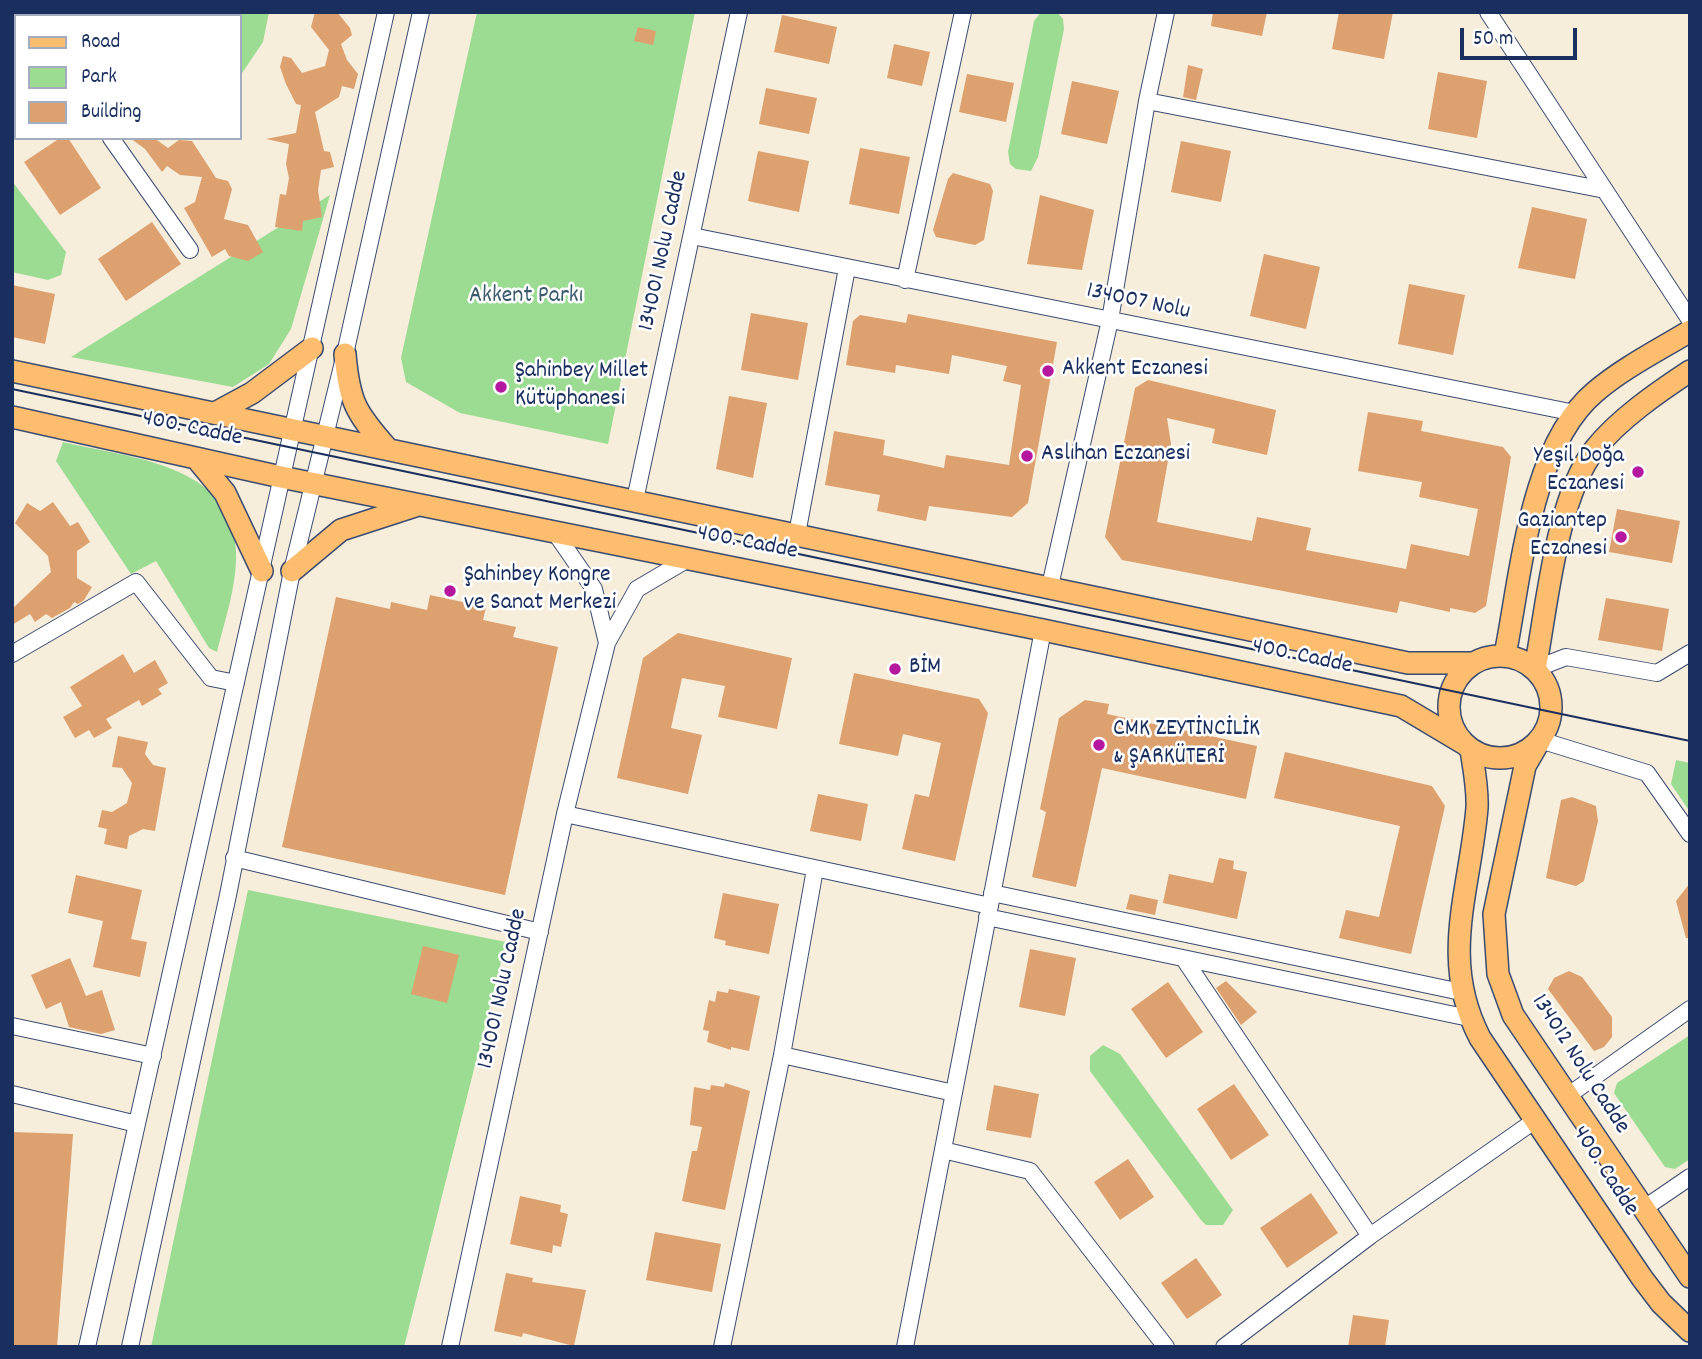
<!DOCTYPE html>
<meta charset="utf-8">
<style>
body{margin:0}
#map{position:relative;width:1702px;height:1359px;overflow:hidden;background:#f6eddb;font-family:Dekko,sans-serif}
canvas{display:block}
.frame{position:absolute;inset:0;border:14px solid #1b2f5e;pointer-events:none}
.legend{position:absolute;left:14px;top:14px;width:228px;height:126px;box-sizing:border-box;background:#fff;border:2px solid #a4acbf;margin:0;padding:9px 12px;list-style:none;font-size:21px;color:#1b2f5e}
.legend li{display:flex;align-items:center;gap:14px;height:35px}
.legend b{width:35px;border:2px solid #a4acbf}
.scale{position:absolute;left:1460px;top:28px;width:117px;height:32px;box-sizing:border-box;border:4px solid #1b2f5e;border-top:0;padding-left:9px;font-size:21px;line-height:24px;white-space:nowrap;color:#1b2f5e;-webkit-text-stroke:5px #fff;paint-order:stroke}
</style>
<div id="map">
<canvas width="1702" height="1359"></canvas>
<div class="frame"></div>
<ul class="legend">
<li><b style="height:9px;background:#fcbd6f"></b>Road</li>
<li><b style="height:19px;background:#9bdc92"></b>Park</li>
<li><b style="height:19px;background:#dda06f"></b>Building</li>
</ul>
<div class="scale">50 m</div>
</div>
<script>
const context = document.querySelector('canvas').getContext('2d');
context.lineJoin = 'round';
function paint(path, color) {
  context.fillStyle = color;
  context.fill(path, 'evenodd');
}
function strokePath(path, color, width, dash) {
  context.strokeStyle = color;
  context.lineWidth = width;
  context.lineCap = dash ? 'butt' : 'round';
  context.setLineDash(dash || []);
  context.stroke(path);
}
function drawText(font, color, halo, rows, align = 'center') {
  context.font = font + ' Dekko,sans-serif';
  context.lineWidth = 5;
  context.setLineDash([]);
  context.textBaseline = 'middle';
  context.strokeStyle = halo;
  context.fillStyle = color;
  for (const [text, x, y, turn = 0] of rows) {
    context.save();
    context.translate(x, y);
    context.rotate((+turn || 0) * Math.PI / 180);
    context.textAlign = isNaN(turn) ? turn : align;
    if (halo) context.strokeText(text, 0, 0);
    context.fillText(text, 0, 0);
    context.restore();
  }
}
const green = new Path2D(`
 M138,12H269L263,42L240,76V16H140Z
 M477,12H695L608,444L460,413L406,382L401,358Z
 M1041,12H1057L1063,19L1064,29L1038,157L1031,171L1016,169L1010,164L1008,152L1034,21Z
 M12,181L66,252L61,275L48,280L12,272Z
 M330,195L291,329L269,364L233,387L71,357Z
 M63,442C129,458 234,463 236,552C237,585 225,620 217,652L209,648L156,561L131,574L56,461Z
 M1676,760L1690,763V812L1671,784Z
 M248,890L506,942L404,1347H151Z
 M1690,1035V1159L1675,1169L1665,1167L1614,1093L1617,1083Z
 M1103,1045L1120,1054L1233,1210L1223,1225H1206L1201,1220L1090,1071V1056Z`);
const building = new Path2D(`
 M315,12H337L350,28L352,35L341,44L347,60L358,74L354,89L342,86L339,97L315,112L324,151L330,152L334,167L321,170L318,190L322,217L303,221L302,231L275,227L280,194L286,195L289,178L286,164L289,144L266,139L296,133L301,105L296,104L286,84L280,67L283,56L291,58L302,73L325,66L329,50L311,27Z
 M1213,12H1267L1262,36L1211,26Z
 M1339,12H1393L1384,59L1332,49Z
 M782,15L837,27L829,64L774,52Z
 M638,27L656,31L653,45L634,41Z
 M894,44L930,52L922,86L887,78Z
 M1188,65L1203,69L1196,100L1183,97Z
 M1438,72L1487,81L1477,138L1428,129Z
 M967,74L1014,83L1006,122L959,112Z
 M1072,81L1119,91L1107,144L1061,134Z
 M766,88L817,98L809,134L759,124Z
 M60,138H68L101,188L60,215L24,162Z
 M130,138H154L168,148L179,140L192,141L216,178L228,181L232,189L224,219L248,225L263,252L248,261L229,256L225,249L212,257L184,208L195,202L202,177L180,175L167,166L162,172L145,149Z
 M1181,141L1231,151L1221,202L1171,192Z
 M860,148L910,157L899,214L849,204Z
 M758,151L809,161L799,212L748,201Z
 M953,173L990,184L993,191L984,240L975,245L936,237L933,230L948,179Z
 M1040,195L1094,210L1082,270L1027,264Z
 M1532,207L1587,219L1575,279L1518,268Z
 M152,222L181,264L126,301L98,259Z
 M1264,254L1320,267L1306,329L1250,316Z
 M1409,284L1465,295L1453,355L1398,344Z
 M12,285L55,294L45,344L12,337Z
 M751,313L808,323L798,380L741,370Z
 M908,314L1057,342L1028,503L1012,517L929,506L926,521L877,511L880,495L825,485L834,431L885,440L883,455L944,468L946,455L1009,465L1021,385L1003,381L1007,366L952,355L949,374L896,365L895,373L846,365L853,321L860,315L906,323Z
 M1148,380L1276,410L1267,455L1212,443L1215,429L1167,418L1171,444L1157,522L1252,541L1257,517L1311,528L1306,550L1406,569L1411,544L1469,556L1478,509L1419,497L1422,482L1358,471L1368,412L1423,421L1421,431L1503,447L1511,457L1486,606L1475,613L1450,608V612L1400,601L1397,613L1122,560L1105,537L1135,388Z
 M729,396L767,403L753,478L716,469Z
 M53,502L70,526L78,522L90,542L77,551V578L92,587L84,600L78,604L74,602L70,608L52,618L46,614L35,622L30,614L12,625V609L51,572L48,556L15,523L27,503L40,511Z
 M1617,509L1680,521L1672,563L1609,552Z
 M430,595L486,607L483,620L516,627L513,637L558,647L505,895L282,847L336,597L390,609L391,602L427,610Z
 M1606,598L1669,609L1662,651L1598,640Z
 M678,633L792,658L777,729L718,717L725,686L682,678L671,728L702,735L688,794L617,778L643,658Z
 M123,654L134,673L155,660L168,683L158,689L162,694L142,706L139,700L106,719L112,728L94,738L89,730L75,738L63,717L82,706L70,687Z
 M854,673L979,699L988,713L955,861L902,849L915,794L929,797L941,743L903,734L898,756L839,744Z
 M1085,700L1109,704L1107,714L1257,746L1246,799L1102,768L1076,887L1032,877L1046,812L1040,809L1059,718Z
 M118,736L148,742L145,754L153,765L166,768L155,831L143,829L129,836L127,849L104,844L107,829L98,827L102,810L112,812L127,803L132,783L122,768L112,767Z
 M1285,752L1432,786L1445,806L1411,954L1339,938L1346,910L1379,917L1400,826L1274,798Z
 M818,794L868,804L861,841L810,831Z
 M1572,797L1596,806L1598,821L1584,881L1576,886L1546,878L1561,800Z
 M1219,858L1234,861L1233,869L1247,872L1237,919L1163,903L1169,874L1213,883Z
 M76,875L142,890L131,939L147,942L140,977L93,967L103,921L68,913Z
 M1690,883V938H1686L1676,901Z
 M723,893L779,904L769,954L725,945L726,941L714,938Z
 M1130,894L1158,900L1155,915L1126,909Z
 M423,946L459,955L447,1003L411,994Z
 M1030,949L1076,958L1065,1016L1019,1007Z
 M70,958L86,996L102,990L115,1030L101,1034L69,1027L61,1002L46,1009L31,975Z
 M1569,971L1582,977L1612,1017V1037L1604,1047L1594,1051L1548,989L1554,978Z
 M1226,981L1257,1012L1241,1025L1216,988Z
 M1168,982L1203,1032L1166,1058L1131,1009Z
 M729,989L760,996L749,1051L731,1047V1050L707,1042L709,1031L703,1030L709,1000L715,1002L717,991L728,993Z
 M725,1083L750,1091L725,1210L682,1201L692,1151H697L702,1127L690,1125L694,1087L710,1090L711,1085L724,1087Z
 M1234,1084L1269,1135L1231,1160L1197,1109Z
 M994,1085L1039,1094L1031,1138L986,1130Z
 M12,1132L73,1134L57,1347H12Z
 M1128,1159L1154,1197L1120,1220L1094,1182Z
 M1311,1193L1338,1233L1287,1268L1260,1228Z
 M520,1196L561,1205L560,1212L568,1214L561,1247L553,1245L552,1253L510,1244Z
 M655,1232L721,1244L712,1292L646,1280Z
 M1196,1258L1222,1295L1187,1319L1161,1283Z
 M506,1273L533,1278L532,1282L586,1290L574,1346L523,1333L522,1337L494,1331Z
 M1353,1315L1389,1320L1385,1347H1348Z`);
const minor = new Path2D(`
 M21,12L24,16
 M1488,12L1690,320
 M1147,101L1605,190
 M111,138L190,250
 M692,236L1575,413
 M905,280L963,12
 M635,500L739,12
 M556,534L594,589L607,643
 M797,534L847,268
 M1050,586L1110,320L1147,101L1166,12
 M12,654L136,582L211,678L236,683
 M1535,669L1566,657L1657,673L1690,653
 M1540,740L1647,773L1690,834
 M565,814L990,906
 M234,858L540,932
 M992,893L1461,992
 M987,917L1469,1018
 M1184,959L1370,1236
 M12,1026L153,1056
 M782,1055L954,1093
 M12,1094L137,1124
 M1566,1097L1690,1009
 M943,1150L1030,1171L1166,1347
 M1643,1209L1690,1177
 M87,1347L386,12
 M130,1347L228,895L292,571L345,354L421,12
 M450,1347L565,814L607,643L637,589L688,559
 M722,1347L782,1055L815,869
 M905,1347L1043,630
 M1224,1347L1370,1236L1537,1119`);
const major = new Path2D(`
 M345,354C349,402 356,413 387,448
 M12,371L1408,663H1472
 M215,413L252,393L312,348
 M12,417L281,477L1043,630L1401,706L1463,743
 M197,459L225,493L262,571
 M292,571L341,530L415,506
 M1505,655C1521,575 1530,447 1595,392C1623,368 1659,350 1690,331
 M1449 707a51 51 0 1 1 102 0a51 51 0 1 1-102 0Z
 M1535,669C1547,607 1556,498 1595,449C1619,419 1658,392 1690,371
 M1540,740L1525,766L1494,914L1498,974L1513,1015L1690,1277
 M1471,750C1474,769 1478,789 1477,808C1470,891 1439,959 1480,1038L1642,1278L1661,1303L1690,1331`);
const tram = new Path2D(`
 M12,389L1690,741`);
const markers = [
 [1048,371,7,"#b5179e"],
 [501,387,7,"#b5179e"],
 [1027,456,7,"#b5179e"],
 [1638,472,7,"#b5179e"],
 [1621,537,7,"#b5179e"],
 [450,591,7,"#b5179e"],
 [895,669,7,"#b5179e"],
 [1099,745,7,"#b5179e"]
];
const streetNames = [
 ["134001 Nolu Cadde",665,251,-78],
 ["134007 Nolu",1138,303,12],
 ["400. Cadde",192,430,12],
 ["400. Cadde",747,544,11],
 ["400. Cadde",1302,658,12],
 ["134001 Nolu Cadde",504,989,-78],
 ["134012 Nolu Cadde",1579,1065,57],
 ["400. Cadde",1604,1172,57]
];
const parkNames = [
 ["Akkent Parkı",526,298]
];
const poiNames = [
 ["Akkent Eczanesi",1062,371],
 ["Şahinbey Millet",515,373],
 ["Kütüphanesi",515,401],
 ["Aslıhan Eczanesi",1041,456],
 ["Yeşil Doğa",1624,458,"right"],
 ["Eczanesi",1624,486,"right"],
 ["Gaziantep",1607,523,"right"],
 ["Eczanesi",1607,551,"right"],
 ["Şahinbey Kongre",464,577],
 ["ve Sanat Merkezi",464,605],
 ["BİM",909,669],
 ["CMK ZEYTİNCİLİK",1113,731],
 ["& ŞARKÜTERİ",1113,759]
];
paint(green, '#9bdc92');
paint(building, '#dda06f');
strokePath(minor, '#3c4c71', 18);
strokePath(major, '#3c4c71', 24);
strokePath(minor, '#fff', 16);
strokePath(major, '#fcbd6f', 21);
strokePath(tram, '#1b2f5e', 2);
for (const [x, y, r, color] of markers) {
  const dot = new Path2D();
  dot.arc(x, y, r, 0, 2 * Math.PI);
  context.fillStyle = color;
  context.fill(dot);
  strokePath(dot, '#fff', 2.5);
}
drawText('24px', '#1b2f5e', '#fff', streetNames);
drawText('24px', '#3b5a6b', '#fff', parkNames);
drawText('24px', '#1b2f5e', '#fff', poiNames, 'left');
</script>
